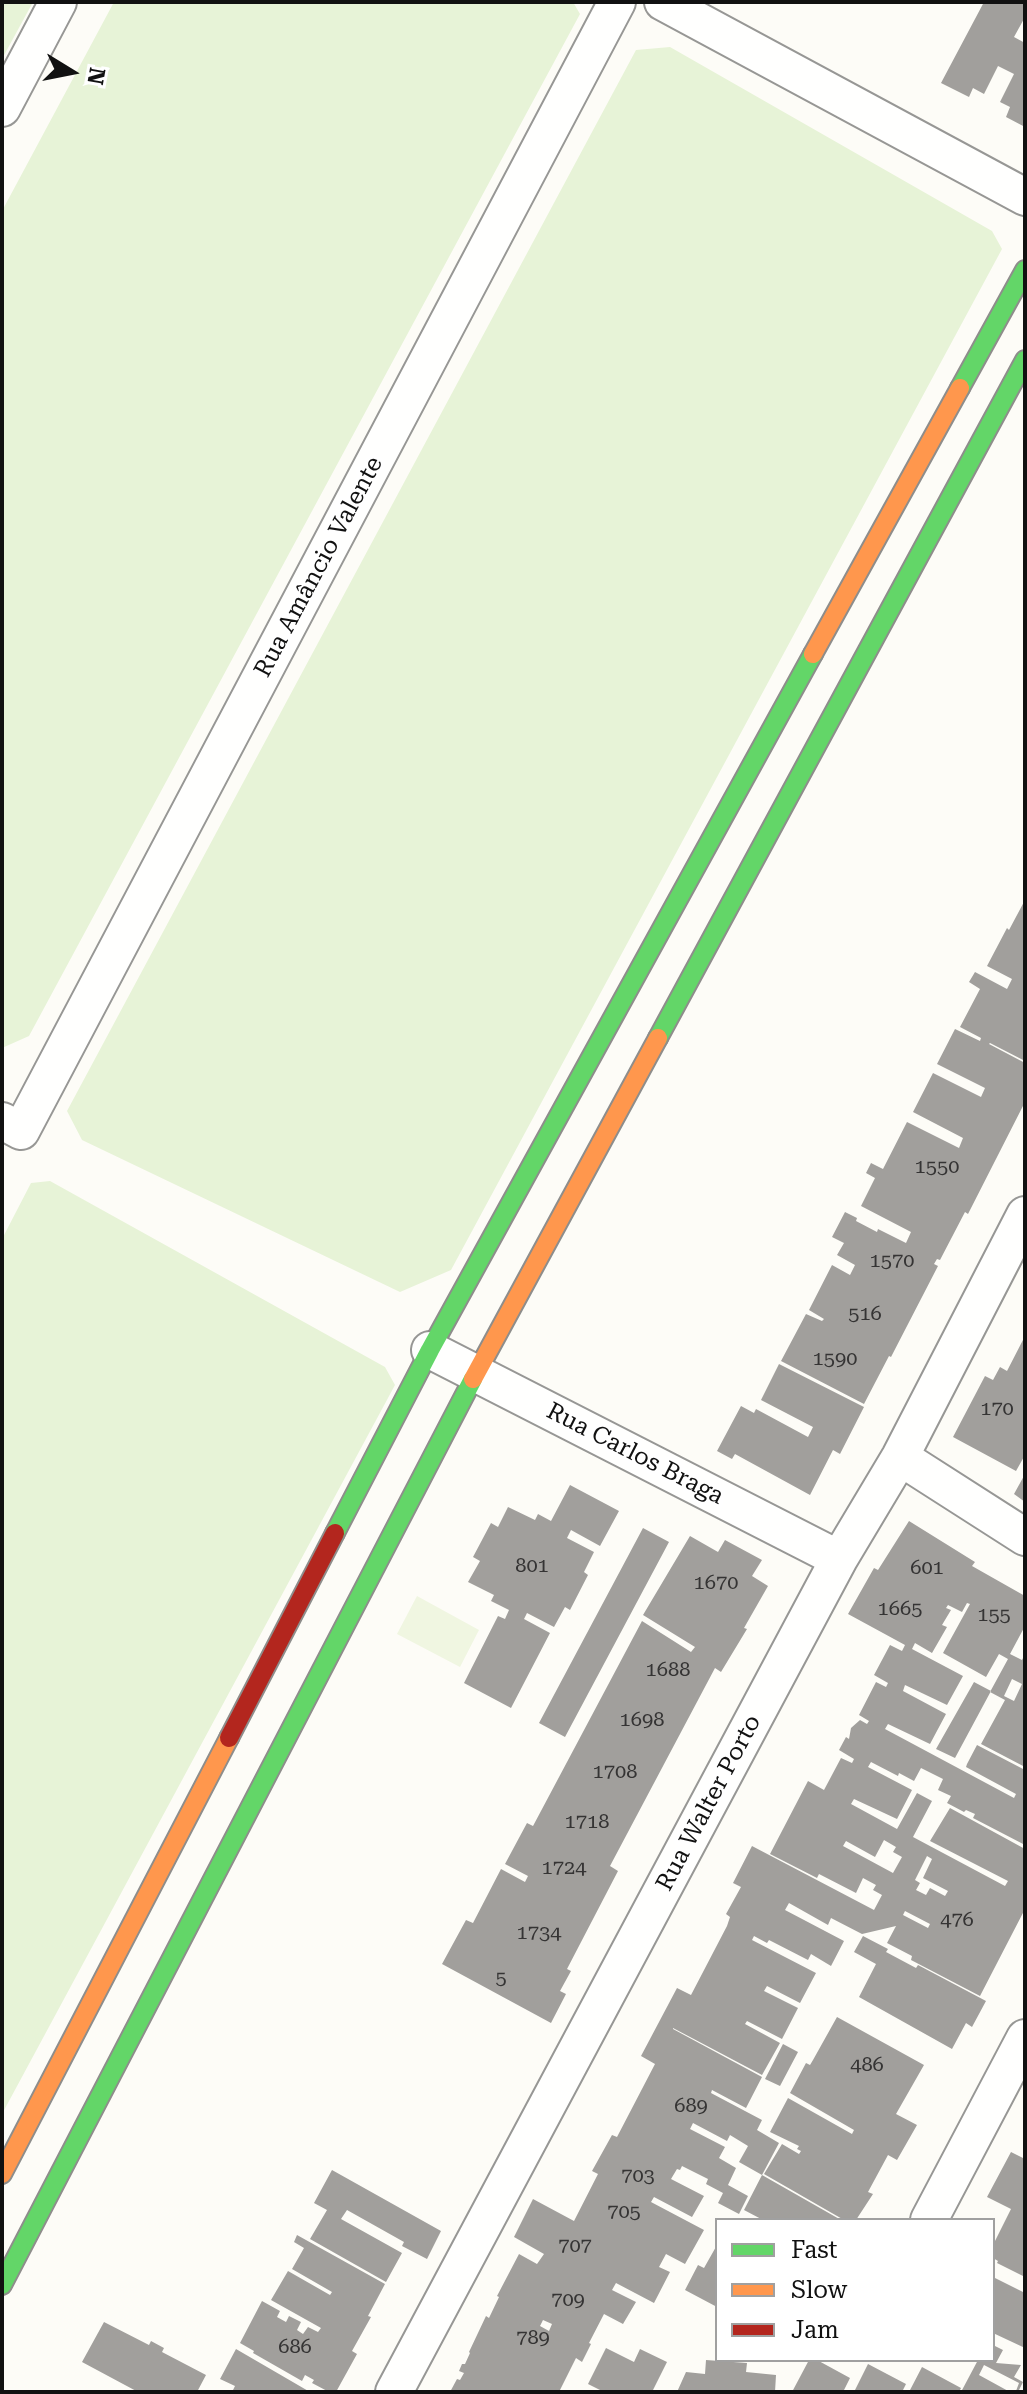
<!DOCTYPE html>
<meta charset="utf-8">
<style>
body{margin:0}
#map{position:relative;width:1027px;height:2394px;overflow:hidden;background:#fdfcf7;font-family:"Roboto Serif",serif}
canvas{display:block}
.frame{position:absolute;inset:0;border:4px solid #111;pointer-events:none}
.legend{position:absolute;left:715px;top:2218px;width:280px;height:144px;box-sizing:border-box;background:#fff;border:2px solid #a0a0a0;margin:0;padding:10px 14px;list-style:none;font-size:24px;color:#111}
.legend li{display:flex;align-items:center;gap:16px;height:40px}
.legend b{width:40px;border:2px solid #a0a0a0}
.north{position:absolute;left:32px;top:32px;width:80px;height:80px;-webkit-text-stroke:6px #fff;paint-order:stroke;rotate:100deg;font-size:22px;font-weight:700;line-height:32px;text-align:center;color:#111}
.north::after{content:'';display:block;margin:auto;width:28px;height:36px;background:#111;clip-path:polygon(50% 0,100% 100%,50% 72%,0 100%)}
</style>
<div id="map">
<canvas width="1027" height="2394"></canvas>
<div class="frame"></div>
<ul class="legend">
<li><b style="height:10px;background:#63d668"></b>Fast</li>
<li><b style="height:10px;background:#ff974d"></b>Slow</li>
<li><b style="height:10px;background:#b3261e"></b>Jam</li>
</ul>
<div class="north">N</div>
</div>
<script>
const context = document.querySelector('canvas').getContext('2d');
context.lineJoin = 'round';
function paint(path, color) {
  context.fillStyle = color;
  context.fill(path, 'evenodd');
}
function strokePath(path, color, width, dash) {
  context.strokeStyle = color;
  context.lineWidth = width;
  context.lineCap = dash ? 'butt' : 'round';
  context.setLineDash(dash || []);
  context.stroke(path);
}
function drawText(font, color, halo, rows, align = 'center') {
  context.font = font + ' "Roboto Serif",serif';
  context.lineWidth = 8;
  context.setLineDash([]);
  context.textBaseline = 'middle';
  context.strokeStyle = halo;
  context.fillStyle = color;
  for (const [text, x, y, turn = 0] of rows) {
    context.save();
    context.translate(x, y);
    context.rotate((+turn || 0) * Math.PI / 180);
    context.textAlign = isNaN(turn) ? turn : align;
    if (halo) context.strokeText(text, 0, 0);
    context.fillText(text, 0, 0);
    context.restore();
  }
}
const green = new Path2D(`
 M2,2H33L2,59Z
 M114,2H573L580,14L29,1036L2,1048V211Z
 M670,47L992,231L1002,249L451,1270L400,1292L82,1140L67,1111L636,50Z
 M50,1181L385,1367L395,1385L2,2114V1239L31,1183Z`);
const pitch = new Path2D(`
 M417,1596L479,1630L460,1667L397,1634Z`);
const building = new Path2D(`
 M984,2H1025V17L1014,37L1025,43V127L1006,117L1010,107L1000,102L1014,74L998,66L984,94L973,88L969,97L941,83Z
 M1025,900V1061L990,1043L989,1044L1025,1063V1102L968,1214L965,1212L940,1260L937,1259L934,1264L938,1266L891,1357L889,1356L864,1404L781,1361L806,1314L822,1321L824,1319L809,1310L832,1265L850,1275L855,1265L837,1255L844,1243L832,1237L845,1212L857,1218L856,1221L877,1232L878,1229L906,1243L911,1232L861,1206L875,1178L866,1173L871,1163L883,1169L907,1122L959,1148L963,1138L913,1112L933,1073L981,1097L985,1088L937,1064L955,1029L980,1041L981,1038L960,1027L980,989L969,982L975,972L1007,989L1012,979L987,966L1007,928L1009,930Z
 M1025,1336V1455L1016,1471L953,1437L985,1376L993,1380L1000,1367L1007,1371Z
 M779,1364L864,1407L840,1454L833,1450L810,1495L735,1454L732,1459L717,1451L741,1406L754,1413L756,1409L808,1437L813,1427L761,1400Z
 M1025,1474V1502L1014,1494Z
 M570,1485L619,1511L600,1546L571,1530L567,1538L594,1552L584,1572L588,1575L570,1610L565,1607L554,1627L527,1613L524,1619L550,1633L511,1708L464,1683L498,1616L505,1619L509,1610L491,1601L494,1595L468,1582L480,1561L473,1557L491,1523L498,1527L508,1507L535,1520L538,1514L551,1521Z
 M909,1521L975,1562L972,1566L1025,1596V1626L1010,1654L1022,1660L1025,1654V1767L981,1744L1005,1700L990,1692L1008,1659L999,1654L986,1677L943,1653L970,1604L967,1603L962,1612L948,1605L946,1608L951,1610L942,1625L947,1627L932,1653L915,1643L912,1649L963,1676L947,1705L905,1685L903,1691L946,1714L930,1744L888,1724L885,1729L1014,1798L1016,1794L966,1767L967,1764L977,1745L1025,1770V1845L973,1818L975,1814L966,1810L964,1812L947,1803L951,1796L938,1790L943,1779L921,1768L914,1781L899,1773L898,1776L871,1762L868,1767L912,1790L897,1819L854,1799L851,1804L897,1829L917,1793L932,1801L913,1837L1005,1886L1008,1881L930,1841L950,1808L1025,1849V1909L980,1996L911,1960L912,1956L887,1943L896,1926L862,1934L831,1918L828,1925L789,1903L785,1910L844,1941L831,1966L811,1954L808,1960L769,1940L767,1943L754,1936L752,1940L816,1973L800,2003L767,1986L764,1991L798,2008L782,2039L747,2021L745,2024L780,2043L762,2075L673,2028V2029L762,2077L746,2108L712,2090L711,2093L762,2120L757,2130L779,2143L762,2175L739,2162L748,2146L730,2135L727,2141L693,2123L690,2129L725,2147L719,2158L736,2168L728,2185L748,2196L739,2214L718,2203L723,2193L706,2184L708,2179L682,2166L680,2170L677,2169L671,2179L704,2196L692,2217L654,2197L651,2202L704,2230L685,2264L666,2254L659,2267L670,2272L654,2303L616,2283L612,2290L636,2302L623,2324L604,2314L589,2343L591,2344L582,2362L576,2358L559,2392H450L457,2379L460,2380L464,2373L459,2371L462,2364H465L470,2353L469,2352L486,2316L489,2318L499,2297L497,2296L519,2254L537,2264L544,2254L514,2237L533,2199L574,2221L598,2174L592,2171L612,2135L617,2137L655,2064L641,2056L677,1988L691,1995L727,1926L730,1917L726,1914L741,1887L733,1883L752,1846L874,1910L882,1895L873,1890L876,1885L863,1878L856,1893L819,1874L817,1878L770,1854L808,1781L824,1790L841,1758L852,1763L854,1759L839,1750L846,1737L849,1739L851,1728L860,1720L867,1724L869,1721L859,1715L876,1682L886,1687L888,1683L874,1675L890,1645L902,1651L905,1645L848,1614L874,1568L878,1570ZM1012,1679L1022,1684L1014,1701L1004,1696ZM884,1840L896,1847L893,1852L902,1857L893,1873L843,1846L846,1841L875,1857ZM927,1856L932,1859L923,1878L948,1891L945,1896L930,1888L926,1895L916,1890L920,1883L915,1880ZM905,1911L930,1924L928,1928L903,1915ZM543,2320L552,2324L549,2331L540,2326Z
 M643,1528L669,1542L565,1737L539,1723Z
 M690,1536L718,1552L725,1540L762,1560L752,1576L768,1586L744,1628L747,1629L721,1672L715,1668L610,1866L618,1871L567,1969L571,1971L560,1991L566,1994L551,2023L442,1964L466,1920L473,1923L501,1869L525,1882L528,1876L505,1864L527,1823L533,1826L642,1621L691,1652L695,1647L643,1615Z
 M974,1682L991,1691L955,1758L936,1749Z
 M863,1936L888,1949L886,1952L916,1968L918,1965L986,2001L972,2027L966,2023L952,2049L859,1997L876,1964L854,1952Z
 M837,2017L924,2065L896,2114L917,2125L897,2160L888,2155L868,2192L873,2194L856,2220H844L764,2174L782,2144L799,2154L801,2151L797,2149L799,2146L770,2132L788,2098L852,2134L854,2130L790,2093L806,2063L810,2065L813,2060Z
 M783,2044L798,2052L780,2086L765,2079Z
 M1011,2152L1025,2159V2277L997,2263L998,2261L993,2258V2245L1011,2209L987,2197Z
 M332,2170L441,2231L427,2259L402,2246L404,2242L347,2210L341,2219L402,2253L386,2282L310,2239L327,2210L314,2203Z
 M762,2175L841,2220H763L744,2210Z
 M297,2235L385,2284L368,2316L371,2317L352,2351L357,2354L336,2392H329L312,2383L314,2380L305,2375L302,2381L253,2353L254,2351L240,2343L262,2301L280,2311L277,2317L286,2322L289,2316L301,2322L297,2330L303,2334L308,2327L318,2332L321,2328L271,2300L288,2271L330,2295L332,2292L292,2269L304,2248L294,2242Z
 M717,2245V2307L685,2290L698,2265L704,2268Z
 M993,2277L1025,2293V2348L993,2333Z
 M104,2322L149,2345L151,2341L164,2348L162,2352L206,2375L197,2392H138L82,2362Z
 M993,2345L1003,2350L996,2363L1021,2365L1014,2377L1023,2382L1018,2392L1016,2391L1019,2383L984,2365L979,2375L1010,2392H961L978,2360H993Z
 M606,2348L634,2362L640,2349L667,2362L652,2392H604L588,2384Z
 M236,2349L310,2392H232L235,2386L220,2379Z
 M706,2360L747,2363L746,2372L776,2375L775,2392H677L686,2372L705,2374Z
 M809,2360H817L850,2378L843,2392H792Z
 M868,2364L906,2384L902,2392H854Z
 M922,2367L961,2388L959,2392H909Z`);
const street = new Path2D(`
 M663,2L1025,197
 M2,108L58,2
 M2,1121L21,1131L617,2
 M430,1350L839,1559
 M900,1457L1025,1537
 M929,2220L1025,2038
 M394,2392L839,1559L900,1457L1025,1215`);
const fast = new Path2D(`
 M960,388L1025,270
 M658,1038L1025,360
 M335,1533L430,1350L813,654
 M2,2285L473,1379`);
const slow = new Path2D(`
 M813,654L960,388
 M473,1379L658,1038
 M2,2174L229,1738`);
const jam = new Path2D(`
 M229,1738L335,1533`);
const numberNames = [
 ["1550",937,1167],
 ["1570",892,1261],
 ["516",865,1314],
 ["1590",835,1359],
 ["170",997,1409],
 ["801",532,1566],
 ["601",927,1568],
 ["1670",716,1583],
 ["1665",900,1609],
 ["155",994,1615],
 ["1688",668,1670],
 ["1698",642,1720],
 ["1708",615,1772],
 ["1718",587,1822],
 ["1724",564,1868],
 ["476",957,1920],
 ["1734",539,1933],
 ["5",501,1978],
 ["486",867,2065],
 ["689",691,2106],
 ["703",638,2176],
 ["705",624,2212],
 ["707",575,2246],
 ["709",568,2300],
 ["789",533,2338],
 ["686",295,2347]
];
const streetNames = [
 ["Rua Amâncio Valente",319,567,-62],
 ["Rua Carlos Braga",635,1454,27],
 ["Rua Walter Porto",709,1803,-62]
];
paint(green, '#e7f3d7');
paint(pitch, '#f0f6e1');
paint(building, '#a19f9c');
strokePath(street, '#979795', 40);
strokePath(fast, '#8e8d8b', 22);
strokePath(slow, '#8e8d8b', 22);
strokePath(jam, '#8e8d8b', 22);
strokePath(street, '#fffffe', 36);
strokePath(fast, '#63d668', 18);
strokePath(slow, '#ff974d', 18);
strokePath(jam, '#b3261e', 18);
drawText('20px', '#353434', null, numberNames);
drawText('24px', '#111', '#fff', streetNames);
</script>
